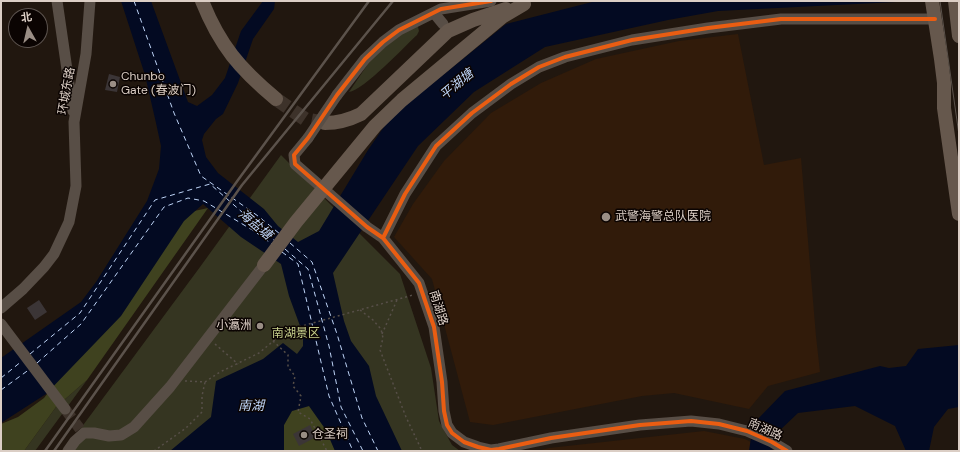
<!DOCTYPE html>
<meta charset="utf-8">
<style>
body{margin:0}
#map{position:relative;width:960px;height:452px;overflow:hidden;background:#21170f;font-family:"DM Sans","Noto Sans SC",sans-serif}
canvas{display:block}
.frame{position:absolute;inset:0;border:2px solid #dbcec5;pointer-events:none}
.north{position:absolute;left:8px;top:8px;width:40px;height:40px;box-sizing:border-box;background:#0b0402;border:1px solid #5e5550;border-radius:50%;rotate:352deg;font-size:11px;font-weight:700;line-height:16px;text-align:center;color:#dbcec5}
.north::after{content:'';display:block;margin:auto;width:14px;height:18px;background:#9a8e85;clip-path:polygon(50% 0,100% 100%,50% 72%,0 100%)}
</style>
<div id="map">
<canvas width="960" height="452"></canvas>
<div class="frame"></div>
<div class="north">北</div>
</div>
<script>
const context = document.querySelector('canvas').getContext('2d');
context.lineJoin = 'round';
function paint(path, color) {
  context.fillStyle = color;
  context.fill(path, 'evenodd');
}
function strokePath(path, color, width, dash) {
  context.strokeStyle = color;
  context.lineWidth = width;
  context.lineCap = dash ? 'butt' : 'round';
  context.setLineDash(dash || []);
  context.stroke(path);
}
function drawText(font, color, halo, rows, align = 'center') {
  context.font = font + ' "DM Sans","Noto Sans SC",sans-serif';
  context.lineWidth = 3;
  context.setLineDash([]);
  context.textBaseline = 'middle';
  context.strokeStyle = halo;
  context.fillStyle = color;
  for (const [text, x, y, turn = 0] of rows) {
    context.save();
    context.translate(x, y);
    context.rotate((+turn || 0) * Math.PI / 180);
    context.textAlign = isNaN(turn) ? turn : align;
    if (halo) context.strokeText(text, 0, 0);
    context.fillText(text, 0, 0);
    context.restore();
  }
}
const built = new Path2D(`
 M738,34L764,165L801,158L816,336L820,372L768,386L749,409L674,393L642,396L493,425L470,422L432,279L394,237L413,204L444,161L491,113L541,83L596,59L679,41Z
 M704,431L745,439L768,451H537L549,448Z`);
const green = new Path2D(`
 M412,27H418L419,31L417,35C404,47 364,90 349,92L370,61L404,30Z
 M281,155L400,274L431,368L439,421L452,445L460,451H64L200,267Z
 M87,380L35,451H24L56,407Z`);
const forest = new Path2D(`
 M208,208L87,380L56,407L24,451H1V424L18,417L44,398L185,213Z
 M309,406L326,430L335,451H284V425L292,411Z`);
const water = new Path2D(`
 M121,1H151L188,102L197,106L212,95L225,78L241,31L263,1H275L274,9L253,39L238,83L223,114L216,119L204,134L202,140L206,157L218,173L264,209L278,226L298,242L319,231L368,150L390,118L506,24L596,1H916L718,11L668,20L545,47L474,92L418,146L333,273L344,321L351,341L369,366L376,396L402,451H335L326,430L309,406L292,411L284,425V451H170L211,417L216,381L263,359L283,343L297,354L303,346V334L289,296L281,264L241,237L203,204L184,221L121,316L46,394L1,423V358L81,302L96,282L147,201L159,169L161,146L156,123L145,75Z
 M959,345V407L948,409L934,427L929,451H906L895,426L855,406L798,413L777,433L772,451H749L753,424L785,391L880,366L889,368L906,366L918,349Z`);
const ferry = new Path2D(`
 M134,1L174,113L201,176L258,216L280,234
 M290,243L312,262L337,334L362,418L378,451
 M285,249L308,269L329,346L341,407L363,451
 M282,252L298,264L329,396L353,451
 M30,354L80,313L155,200L210,184L275,241
 M37,363L81,324L164,207L188,198L204,201L254,231L272,244
 M1,378L22,361
 M1,390L30,369`);
const building = new Path2D(`
 M109,74L120,77L117,92L105,90Z
 M39,300L47,312L35,320L27,308Z
 M310,425L316,437L299,446L293,434Z`);
const minorTunnel = new Path2D(`
 M65,409L80,429`);
const majorTunnel = new Path2D(`
 M276,99L305,119L325,123`);
const path = new Path2D(`
 M360,310L373,320L381,329L383,338L380,350L406,417L422,451
 M382,334L397,300
 M273,341L288,355V367L295,376L293,386L301,396L298,412L310,419L327,451
 M215,344L238,364
 M185,381L205,382L220,372L259,353L283,333L302,326L413,295
 M154,451L186,428L202,412V396L205,382`);
const minor = new Path2D(`
 M57,1L73,111
 M434,13L443,24
 M337,95L365,59L383,42L399,30L441,9L491,1
 M308,138L294,155L295,164L367,227L383,238L419,283L434,327L442,382L444,411L447,425L452,433L464,442L478,447L491,450L499,449L551,438L640,425L691,421L719,424L747,431L772,442L787,451
 M383,238L405,194L436,146L472,113L511,84L539,67L565,57L632,40L708,28L781,19H935
 M1,308L23,289L44,267L54,254L69,222L76,186L74,122L86,54L90,1
 M1,324L65,409
 M68,451L75,441L84,433H94L109,436L121,435L134,427L170,387L264,265`);
const major = new Path2D(`
 M202,1C220,46 240,69 276,99
 M932,1L941,59L944,83V108L959,214
 M955,1L959,36
 M325,123C339,123 349,120 361,114L448,31L473,20L506,9
 M264,265L296,222L375,126L402,100L502,17L524,4`);
const tram = new Path2D(`
 M940,1L959,135`);
const rail = new Path2D(`
 M45,451L238,180L369,1
 M54,451L242,185L393,1`);
const minorBridge = new Path2D(`
 M308,138L337,95`);
const cycleway = new Path2D(`
 M491,1L441,9L399,30L383,42L365,59L337,95L308,138L294,155L295,164L367,227L383,238L419,283L434,327L442,382L444,411L447,425L452,433L464,442L478,447L491,450L499,449L551,438L640,425L691,421L719,424L747,431L772,442L787,451
 M383,238L405,194L436,146L472,113L511,84L539,67L565,57L632,40L708,28L781,19H935`);
const markers = [
 [113,84,4,"#9a8e85"],
 [606,217,5,"#9a8e85"],
 [260,326,4,"#9a8e85"],
 [304,435,4,"#9a8e85"]
];
const poiNames = [
 ["Chunbo",121,77],
 ["Gate (春波门)",121,91],
 ["武警海警总队医院",615,217],
 ["小瀛洲",252,326,"right"],
 ["仓圣祠",312,435]
];
const streetNames = [
 ["环城东路",67,91,-80],
 ["南湖路",438,308,73],
 ["南湖路",765,430,24]
];
const parkNames = [
 ["南湖景区",296,334]
];
const waterNames = [
 ["平湖塘",457,85,-40],
 ["海盐塘",255,225,40],
 ["南湖",251,407]
];
paint(built, '#311b0a');
paint(green, '#353521');
paint(forest, '#3f421f');
paint(water, '#030a22');
strokePath(ferry, '#bed4f7', 1, [5, 4]);
paint(building, '#3b3536');
strokePath(minorTunnel, '#3d322a', 11, [11, 5.5]);
strokePath(majorTunnel, '#3d322a', 14, [14, 7]);
strokePath(path, '#574f48', 1.5, [2, 3]);
strokePath(minor, '#584e46', 11);
strokePath(major, '#66584d', 14);
strokePath(tram, '#5b524b', 1);
strokePath(rail, '#5b524b', 2.5);
strokePath(minorBridge, '#584e46', 11);
strokePath(cycleway, '#e95d12', 4);
for (const [x, y, r, color] of markers) {
  const dot = new Path2D();
  dot.arc(x, y, r, 0, 2 * Math.PI);
  context.fillStyle = color;
  context.fill(dot);
  strokePath(dot, '#0b0402', 1.5);
}
drawText('12px', '#dbcec5', '#0b0402', poiNames, 'left');
drawText('12px', '#dbcec5', '#0b0402', streetNames);
drawText('12px', '#c7d08c', '#0b0402', parkNames);
drawText('italic 13px', '#bed4f7', '#0b0402', waterNames);
</script>
